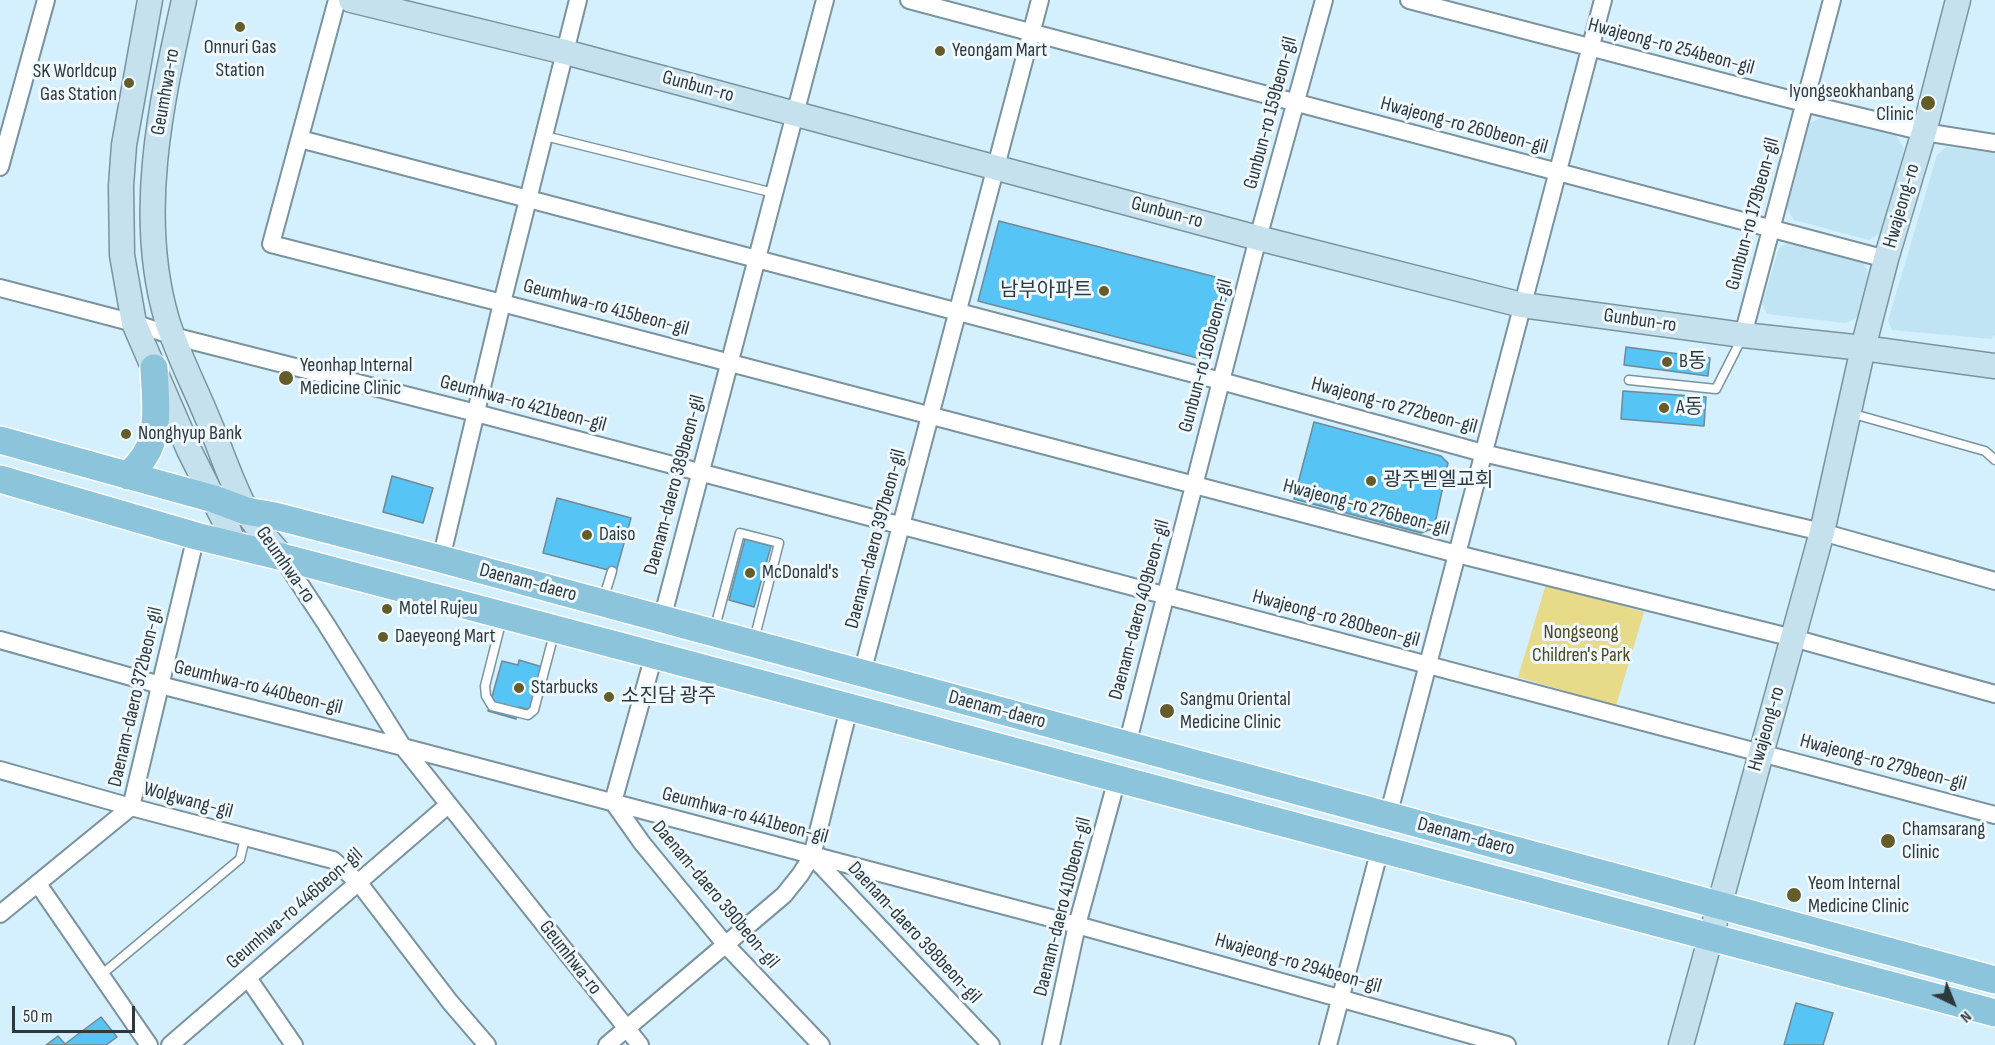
<!DOCTYPE html>
<meta charset="utf-8">
<style>
body{margin:0}
#map{position:relative;width:1995px;height:1045px;overflow:hidden;background:#d4effd;font-family:"Sofia Sans Condensed",sans-serif}
canvas{display:block}
.north{position:absolute;left:1923px;top:973px;width:60px;height:60px;-webkit-text-stroke:4px #eff9ff;paint-order:stroke;rotate:137deg;font-size:16px;font-weight:700;line-height:24px;text-align:center;color:#2e393e}
.north::after{content:'';display:block;margin:auto;width:21px;height:27px;background:#2e393e;clip-path:polygon(50% 0,100% 100%,50% 72%,0 100%)}
.scale{position:absolute;left:12px;top:1006px;width:123px;height:27px;box-sizing:border-box;border:3px solid #2e393e;border-top:0;padding-left:8px;font-size:18px;line-height:21px;white-space:nowrap;color:#2e393e;-webkit-text-stroke:4px #eff9ff;paint-order:stroke}
</style>
<div id="map">
<canvas width="1995" height="1045"></canvas>
<div class="north">N</div>
<div class="scale">50 m</div>
</div>
<script>
const context = document.querySelector('canvas').getContext('2d');
context.lineJoin = 'round';
function paint(path, color) {
  context.fillStyle = color;
  context.fill(path, 'evenodd');
}
function strokePath(path, color, width, dash) {
  context.strokeStyle = color;
  context.lineWidth = width;
  context.lineCap = dash ? 'butt' : 'round';
  context.setLineDash(dash || []);
  context.stroke(path);
}
function drawText(font, color, halo, rows, align = 'center') {
  context.font = font + ' "Sofia Sans Condensed","Noto Sans KR",sans-serif';
  context.lineWidth = 6;
  context.setLineDash([]);
  context.textBaseline = 'middle';
  context.strokeStyle = halo;
  context.fillStyle = color;
  for (const [text, x, y, turn = 0] of rows) {
    context.save();
    context.translate(x, y);
    context.rotate((+turn || 0) * Math.PI / 180);
    context.textAlign = isNaN(turn) ? turn : align;
    if (halo) context.strokeText(text, 0, 0);
    context.fillText(text, 0, 0);
    context.restore();
  }
}
const built = new Path2D(`
 M1825,116L1896,135L1904,149L1883,231L1869,240L1794,220L1787,208L1810,123Z
 M1946,147L1995,153V335L1991,339L1892,330L1888,321L1937,155Z
 M1790,241L1863,262L1868,273L1857,317L1846,323L1767,314L1762,304L1779,248Z`);
const green = new Path2D(`
 M1546,584L1644,612L1616,706L1518,677Z`);
const building = new Path2D(`
 M999,221L1231,281L1209,361L978,301Z
 M1626,347L1710,358L1708,376L1624,365Z
 M1623,391L1706,397L1704,426L1621,419Z
 M1314,422L1441,456L1448,463L1434,528L1421,533L1294,499Z
 M392,476L433,488L423,523L383,512Z
 M557,498L631,518L616,572L543,553Z
 M745,539L771,546L754,607L729,600Z
 M519,660L549,669L537,712L519,707L516,719L488,711L502,661L518,665Z
 M1796,1003L1833,1013L1823,1045H1784Z
 M101,1017L117,1037L106,1045H46L58,1036L65,1044Z`);
const lane = new Path2D(`
 M545,136L774,193
 M1629,380L1716,389L1742,338
 M1850,413L1985,451L1995,460
 M603,600L612,571
 M502,619L485,686L486,696L492,706L528,715L534,710L554,634
 M714,631L740,533L779,543L754,640
 M101,975L240,859L245,838`);
const street = new Path2D(`
 M337,0L271,244L502,303L1457,554L1793,638L1995,694
 M909,0L1886,259
 M1409,0L1804,103L1924,132L1995,143
 M300,139L1221,381L1483,453L1822,532L1995,581
 M0,167L46,0
 M0,288L134,323L173,336L476,413L1995,815
 M1743,335L1832,0
 M282,557L326,624L403,747L640,1045
 M441,559L502,303L578,0
 M662,619L825,0
 M0,640L160,685L403,747L1077,925L1507,1045
 M654,655L613,802L642,843L725,944L821,1045
 M862,673L1040,0
 M1127,745L1258,238L1324,0
 M0,770L131,807L333,860L359,883L450,1002L487,1045
 M1388,816L1603,0
 M813,857L991,1045
 M38,884L149,1045
 M0,914L131,807L196,536
 M248,978L294,1045
 M170,1045L448,805
 M607,1045L784,895L800,875L812,856L849,708
 M1051,1045L1077,925L1117,779
 M1328,1045L1380,849`);
const secondary = new Path2D(`
 M150,0L124,145L121,186L122,255L134,323L189,450L227,526L234,545
 M184,0C161,104 136,215 167,320C177,353 194,385 207,417C220,447 230,480 246,510C254,526 270,542 282,557
 M351,0L565,52L1258,238L1522,305L1743,335L1863,348L1995,366
 M1681,1045L1822,532L1863,348L1886,259L1924,132L1958,0`);
const primary = new Path2D(`
 M0,440L214,499L246,511L275,516L441,559L1995,980
 M128,476C133,470 139,464 144,457C161,432 155,396 154,368
 M0,479L196,536L282,557L654,655L1995,1013`);
const markers = [
 [240,27,6,"#655d29"],
 [940,51,6,"#655d29"],
 [129,83,6,"#655d29"],
 [1928,103,8,"#655d29"],
 [1104,291,6,"#655d29"],
 [1667,362,6,"#655d29"],
 [286,378,8,"#655d29"],
 [1664,408,6,"#655d29"],
 [126,434,6,"#655d29"],
 [1371,481,6,"#655d29"],
 [587,535,6,"#655d29"],
 [750,573,6,"#655d29"],
 [387,609,6,"#655d29"],
 [383,637,6,"#655d29"],
 [519,688,6,"#655d29"],
 [609,697,6,"#655d29"],
 [1167,711,8,"#655d29"],
 [1888,841,8,"#655d29"],
 [1794,895,8,"#655d29"]
];
const streetNames = [
 ["Hwajeong-ro 254beon-gil",1671,47,15],
 ["Gunbun-ro",698,87,15],
 ["Geumhwa-ro",166,92,-80],
 ["Gunbun-ro 159beon-gil",1271,113,-75],
 ["Hwajeong-ro 260beon-gil",1464,126,15],
 ["Hwajeong-ro",1902,206,-74],
 ["Gunbun-ro",1167,213,15],
 ["Gunbun-ro 179beon-gil",1753,214,-75],
 ["Geumhwa-ro 415beon-gil",606,308,15],
 ["Gunbun-ro",1640,321,8],
 ["Gunbun-ro 160beon-gil",1206,356,-75],
 ["Geumhwa-ro 421beon-gil",523,404,15],
 ["Hwajeong-ro 272beon-gil",1394,406,15],
 ["Daenam-daero 389beon-gil",675,485,-75],
 ["Hwajeong-ro 276beon-gil",1366,508,15],
 ["Daenam-daero 397beon-gil",876,539,-75],
 ["Geumhwa-ro",285,565,55],
 ["Daenam-daero",528,583,15],
 ["Daenam-daero 409beon-gil",1140,610,-75],
 ["Hwajeong-ro 280beon-gil",1336,619,15],
 ["Geumhwa-ro 440beon-gil",258,688,14],
 ["Daenam-daero 372beon-gil",136,697,-77],
 ["Daenam-daero",997,710,15],
 ["Hwajeong-ro",1767,729,-74],
 ["Hwajeong-ro 279beon-gil",1883,763,15],
 ["Wolgwang-gil",188,801,15],
 ["Geumhwa-ro 441beon-gil",745,816,15],
 ["Daenam-daero",1466,837,15],
 ["Daenam-daero 390beon-gil",715,895,50],
 ["Daenam-daero 410beon-gil",1063,907,-76],
 ["Geumhwa-ro 446beon-gil",295,909,-41],
 ["Daenam-daero 398beon-gil",914,933,47],
 ["Geumhwa-ro",570,958,52],
 ["Hwajeong-ro 294beon-gil",1298,964,16]
];
const poiNames = [
 ["Onnuri Gas",240,48,"center"],
 ["Station",240,71,"center"],
 ["Yeongam Mart",952,51],
 ["SK Worldcup",117,72,"right"],
 ["Gas Station",117,95,"right"],
 ["Iyongseokhanbang",1914,92,"right"],
 ["Clinic",1914,115,"right"],
 ["남부아파트",1092,291,"right"],
 ["B동",1679,362],
 ["Yeonhap Internal",300,366],
 ["Medicine Clinic",300,389],
 ["A동",1676,408],
 ["Nonghyup Bank",138,434],
 ["광주벧엘교회",1383,481],
 ["Daiso",599,535],
 ["McDonald's",762,573],
 ["Motel Rujeu",399,609],
 ["Daeyeong Mart",395,637],
 ["Starbucks",531,688],
 ["소진담 광주",621,697],
 ["Sangmu Oriental",1180,700],
 ["Medicine Clinic",1180,723],
 ["Chamsarang",1902,830],
 ["Clinic",1902,853],
 ["Yeom Internal",1808,884],
 ["Medicine Clinic",1808,907]
];
const parkNames = [
 ["Nongseong",1581,633],
 ["Children's Park",1581,656]
];
paint(built, '#c1e4f5');
paint(green, '#e7db89');
paint(building, '#56c4f4');
strokePath(building, '#718996', 1.5);
strokePath(lane, '#7a939f', 11);
strokePath(street, '#7a939f', 20);
strokePath(secondary, '#7a939f', 27);
strokePath(primary, '#fff', 30);
strokePath(lane, '#fff', 8);
strokePath(street, '#fff', 16);
strokePath(secondary, '#c5e1ed', 24);
strokePath(primary, '#8cc4dc', 27);
for (const [x, y, r, color] of markers) {
  const dot = new Path2D();
  dot.arc(x, y, r, 0, 2 * Math.PI);
  context.fillStyle = color;
  context.fill(dot);
  strokePath(dot, '#eff9ff', 2);
}
drawText('20px', '#2e393e', '#eff9ff', streetNames);
drawText('20px', '#2e393e', '#eff9ff', poiNames, 'left');
drawText('20px', '#4e481f', '#eff9ff', parkNames);
</script>
